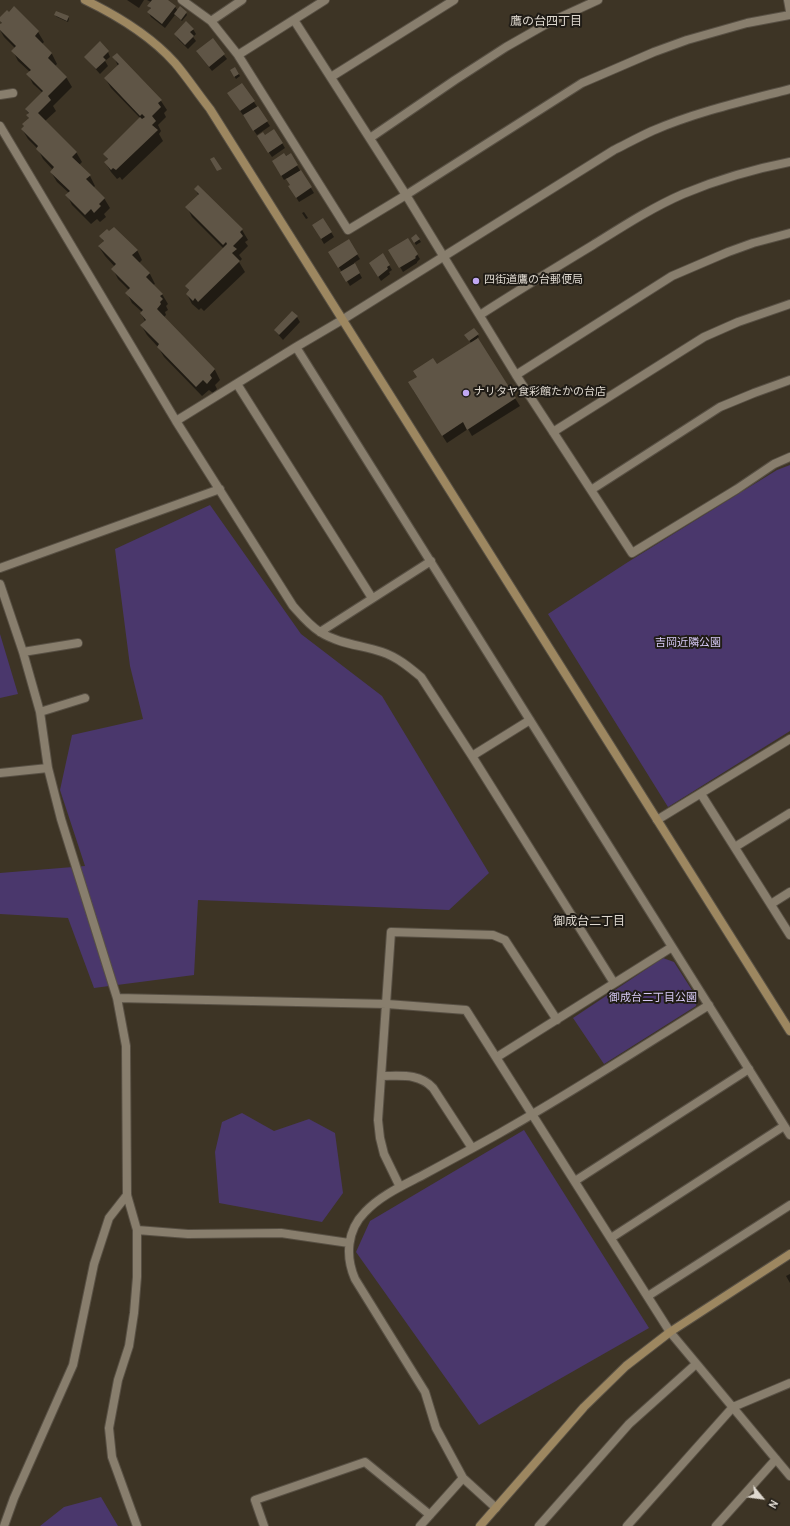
<!DOCTYPE html>
<meta charset="utf-8">
<style>
body{margin:0}
#map{position:relative;width:790px;height:1526px;overflow:hidden;background:#3d3425;font-family:Overpass,sans-serif}
canvas{display:block}
.north{position:absolute;left:742px;top:1478px;width:40px;height:40px;-webkit-text-stroke:3px #201c16;paint-order:stroke;rotate:119deg;font-size:11px;font-weight:700;line-height:16px;text-align:center;color:#dfd9d0}
.north::after{content:'';display:block;margin:auto;width:14px;height:18px;background:#dfd9d0;clip-path:polygon(50% 0,100% 100%,50% 72%,0 100%)}
</style>
<div id="map">
<canvas width="790" height="1526"></canvas>
<div class="north">N</div>
</div>
<script>
const context = document.querySelector('canvas').getContext('2d');
context.lineJoin = 'round';
function paint(path, color) {
  context.fillStyle = color;
  context.fill(path, 'evenodd');
}
function strokePath(path, color, width, dash) {
  context.strokeStyle = color;
  context.lineWidth = width;
  context.lineCap = dash ? 'butt' : 'round';
  context.setLineDash(dash || []);
  context.stroke(path);
}
function drawText(font, color, halo, rows, align = 'center') {
  context.font = font + ' Overpass,"Noto Sans JP",sans-serif';
  context.lineWidth = 4;
  context.setLineDash([]);
  context.textBaseline = 'middle';
  context.strokeStyle = halo;
  context.fillStyle = color;
  for (const [text, x, y, turn = 0] of rows) {
    context.save();
    context.translate(x, y);
    context.rotate((+turn || 0) * Math.PI / 180);
    context.textAlign = isNaN(turn) ? turn : align;
    if (halo) context.strokeText(text, 0, 0);
    context.fillText(text, 0, 0);
    context.restore();
  }
}
const green = new Path2D(`
 M790,465V731L668,807L548,614L628,562L777,470Z
 M210,505L301,634L382,696L489,873L449,910L198,900L194,975L94,988L68,918L0,914V873L85,866L60,790L72,735L143,719L130,666L115,549Z
 M0,634L18,694L0,698Z
 M663,958L674,962L697,998L696,1006L604,1064L573,1018Z
 M242,1113L274,1131L309,1119L335,1133L343,1193L322,1222L219,1203L215,1152L222,1122Z
 M524,1130L649,1328L479,1425L356,1252L370,1221Z
 M101,1497L118,1526H40L64,1507Z`);
const shadow = new Path2D(`
 M127,0H144L139,8Z
 M147,0H167L175,7L178,11L186,13L187,15L182,21L175,15L165,28L151,17L149,13L151,10L149,6L151,2Z
 M55,15L68,17L69,19L68,22L57,17Z
 M0,18L38,32L44,42L42,44L52,54L57,64L55,66L66,77L72,87L53,106L56,111L45,121L76,152L82,162L79,165L90,176L95,186L93,188L104,198L110,208L104,214L106,217L100,222L97,219L91,224L72,205L67,195L69,193L57,182L51,172L53,170L43,159L38,149L28,139L22,129L29,119L28,116L29,114L26,110L43,93L33,84L28,74L30,72L18,61L13,51L15,48L4,37L0,30V26L2,24Z
 M193,29L196,34L193,37L196,41L188,49L178,39L175,34Z
 M212,40L227,59L212,71L197,52Z
 M108,52L110,57L105,61L108,66L100,74L85,57Z
 M114,57L161,101L167,110L164,113L166,117L158,125L161,131L159,134L163,141L122,180L120,177L117,179L111,172L105,162L108,160L104,154L140,118L111,88L105,78L118,66Z
 M235,68L240,76L236,79L231,71Z
 M231,98L254,102L270,126L257,135Z
 M264,136L282,143L285,148L272,157L261,141Z
 M290,154L314,193L299,202L292,191L291,186L287,178L284,180L273,162Z
 M195,189L242,230L248,240L245,242L248,246L239,255L242,259L239,262L245,272L204,311L201,308L199,310L192,304L187,294L189,291L186,286L224,249L192,217L187,207L199,196Z
 M304,212L308,218L306,219L302,213Z
 M323,219L334,237L324,244L316,230Z
 M416,235L421,242L416,245L412,238Z
 M100,236L137,250L142,260L139,263L150,274L155,284L153,285L162,294L168,304L166,306L168,310L165,312L166,315L163,318L215,370L220,380L215,385L217,389L213,393L209,390L202,396L164,357L158,347L147,335L141,325L145,321L141,313L142,312L132,303L127,293L129,290L118,279L113,269L115,267L105,256L99,247L104,242Z
 M348,240L360,259L354,263L362,278L350,286L330,252Z
 M408,240L420,259L417,262V263L403,272L390,250Z
 M383,255L392,270L389,272L390,274L381,281L370,263Z
 M297,317L300,322L283,340L275,331Z
 M474,329L479,337L477,338L520,406L472,436L468,429L447,443L413,390L437,365L471,343L466,335Z
 M790,1274V1283L786,1276Z`);
const building = new Path2D(`
 M152,0H168L176,6L162,24L147,12L151,8L147,6Z
 M14,6L39,31L35,36L52,53L48,58L67,77L48,96L51,100L38,113L77,152L72,157L91,175L86,179L105,198L99,204L101,206L94,213L91,209L85,215L65,195L70,191L50,172L54,167L36,149L38,146L21,129L24,126L22,124L29,118L26,115L29,113L25,109L43,91L26,74L31,70L11,51L16,46L0,30V24L2,23L0,21V17L7,10L9,12Z
 M180,6L187,12L181,20L174,14Z
 M56,11L69,16L67,21L54,15Z
 M186,21L194,29L190,32L194,36L185,45L174,34Z
 M213,38L225,54L209,67L196,51Z
 M100,41L109,51L103,57L106,60L96,69L84,57Z
 M117,53L162,100L158,103L161,107L152,116L156,121L152,125L158,130L116,170L113,168L111,170L104,162L108,159L103,154L140,117L142,119L145,117L142,114L140,116L104,78L119,64L112,57Z
 M235,67L239,74L234,77L230,70Z
 M242,83L255,101L240,111L227,93Z
 M258,106L268,121L253,131L243,115Z
 M274,129L283,143L268,153L257,136L263,132L265,135Z
 M284,153L286,156L291,153L298,165L281,176L272,161Z
 M214,157L222,169L217,171L210,159Z
 M301,170L312,187L296,198L288,186L290,185L286,179Z
 M198,185L243,229L240,232L243,236L233,246L237,249L232,253L240,261L198,302L195,298L193,301L186,294L189,290L185,286L227,244L226,242L223,245L185,207L199,194L194,189Z
 M323,218L332,232L321,239L312,225Z
 M114,227L138,250L132,255L150,273L146,277L163,294L160,296L163,299L160,302L161,304L157,309L215,369L210,375L212,378L207,384L203,380L196,387L157,347L159,344L140,325L146,320L140,313L143,310L125,293L130,288L111,269L116,264L98,246L104,241L99,236L107,229L109,231Z
 M416,234L420,239L414,243L411,238Z
 M408,238L418,254L415,257L416,258L399,268L388,250Z
 M349,239L358,254L338,268L328,252Z
 M383,253L390,265L387,267L388,269L378,277L369,263Z
 M355,263L360,273L346,282L340,272Z
 M292,311L298,316L279,335L274,330Z
 M474,328L479,334L469,341L464,335Z
 M478,338L516,398L467,430L463,422L442,436L408,382L417,377L413,371L433,358L437,364Z`);
const street = new Path2D(`
 M182,0L211,21L238,55L348,230L406,195L582,83L654,52L687,40L747,23L790,15
 M788,0L790,11
 M294,20L406,195L516,375L632,553L737,489L774,464L790,457
 M211,21L242,0
 M238,55L325,0
 M331,77L454,0
 M0,95L13,93
 M0,126L176,421L293,606C301,615 309,625 320,632C339,644 361,645 382,652C397,657 409,667 421,677L472,756L614,983
 M370,138L455,80L506,47L550,22L598,0
 M480,315C517,291 555,268 593,245C622,227 651,208 683,194C717,180 754,169 790,162
 M296,347L790,1135
 M516,375L672,276L728,252L753,243L790,233
 M237,384L372,598
 M176,421L296,347L342,320L614,150C626,144 639,137 652,131C696,112 744,101 790,89
 M553,432L704,337L738,322L790,304
 M591,490L720,407L754,393L790,380
 M0,568L220,489
 M0,584L23,652L40,712L48,768L61,819L117,998L126,1046L127,1195L137,1230V1277L134,1313L129,1346L118,1380L109,1428L112,1457L137,1526
 M320,632L431,561
 M23,652L78,643
 M40,712L85,698
 M472,756L530,720
 M0,773L48,768
 M701,794L790,935
 M657,820L790,739
 M735,847L790,813
 M771,904L790,892
 M117,998L387,1004L466,1010L670,1332L790,1476
 M497,1057L672,947
 M382,1076C401,1076 419,1073 433,1088L472,1148
 M575,1181L749,1069
 M400,1187L384,1154L380,1138L378,1120L391,932L493,935L505,940L557,1020
 M137,1230L188,1234L281,1233L349,1243
 M611,1238L784,1126
 M648,1296L790,1205
 M496,1508L463,1478L436,1428L425,1392L355,1279C345,1256 347,1230 365,1212C381,1195 404,1185 423,1175C449,1161 475,1147 500,1133C571,1093 640,1048 709,1005
 M4,1526L14,1498L73,1365L94,1264L109,1218L127,1195
 M264,1526L255,1500L365,1462L430,1515
 M420,1526L463,1478
 M539,1526L629,1424L696,1364
 M627,1526L733,1407L790,1383
 M716,1526L776,1459`);
const secondary = new Path2D(`
 M85,0C118,16 150,35 175,63C187,77 198,94 210,109L790,1031
 M480,1526L584,1407L626,1366L670,1332L790,1254`);
const markers = [
 [476,281,4,"#c1a8f3"],
 [466,393,4,"#c1a8f3"]
];
const poiNames = [
 ["四街道鷹の台郵便局",484,281],
 ["ナリタヤ食彩館たかの台店",474,393]
];
const parkNames = [
 ["吉岡近隣公園",688,644],
 ["御成台二丁目公園",653,999]
];
const neighbourhoodNames = [
 ["鷹の台四丁目",546,23],
 ["御成台二丁目",589,923]
];
paint(green, '#4a376c');
paint(shadow, '#0007');
paint(building, '#5f5546');
strokePath(street, '#585044', 10);
strokePath(secondary, '#585044', 10);
strokePath(street, '#887e6d', 8);
strokePath(secondary, '#9d8760', 8);
for (const [x, y, r, color] of markers) {
  const dot = new Path2D();
  dot.arc(x, y, r, 0, 2 * Math.PI);
  context.fillStyle = color;
  context.fill(dot);
  strokePath(dot, '#201c16', 1.5);
}
drawText('11px', '#dfd9d0', '#201c16', poiNames, 'left');
drawText('11px', '#d5c8f4', '#201c16', parkNames);
drawText('12px', '#dfd9d0', '#201c16', neighbourhoodNames);
</script>
